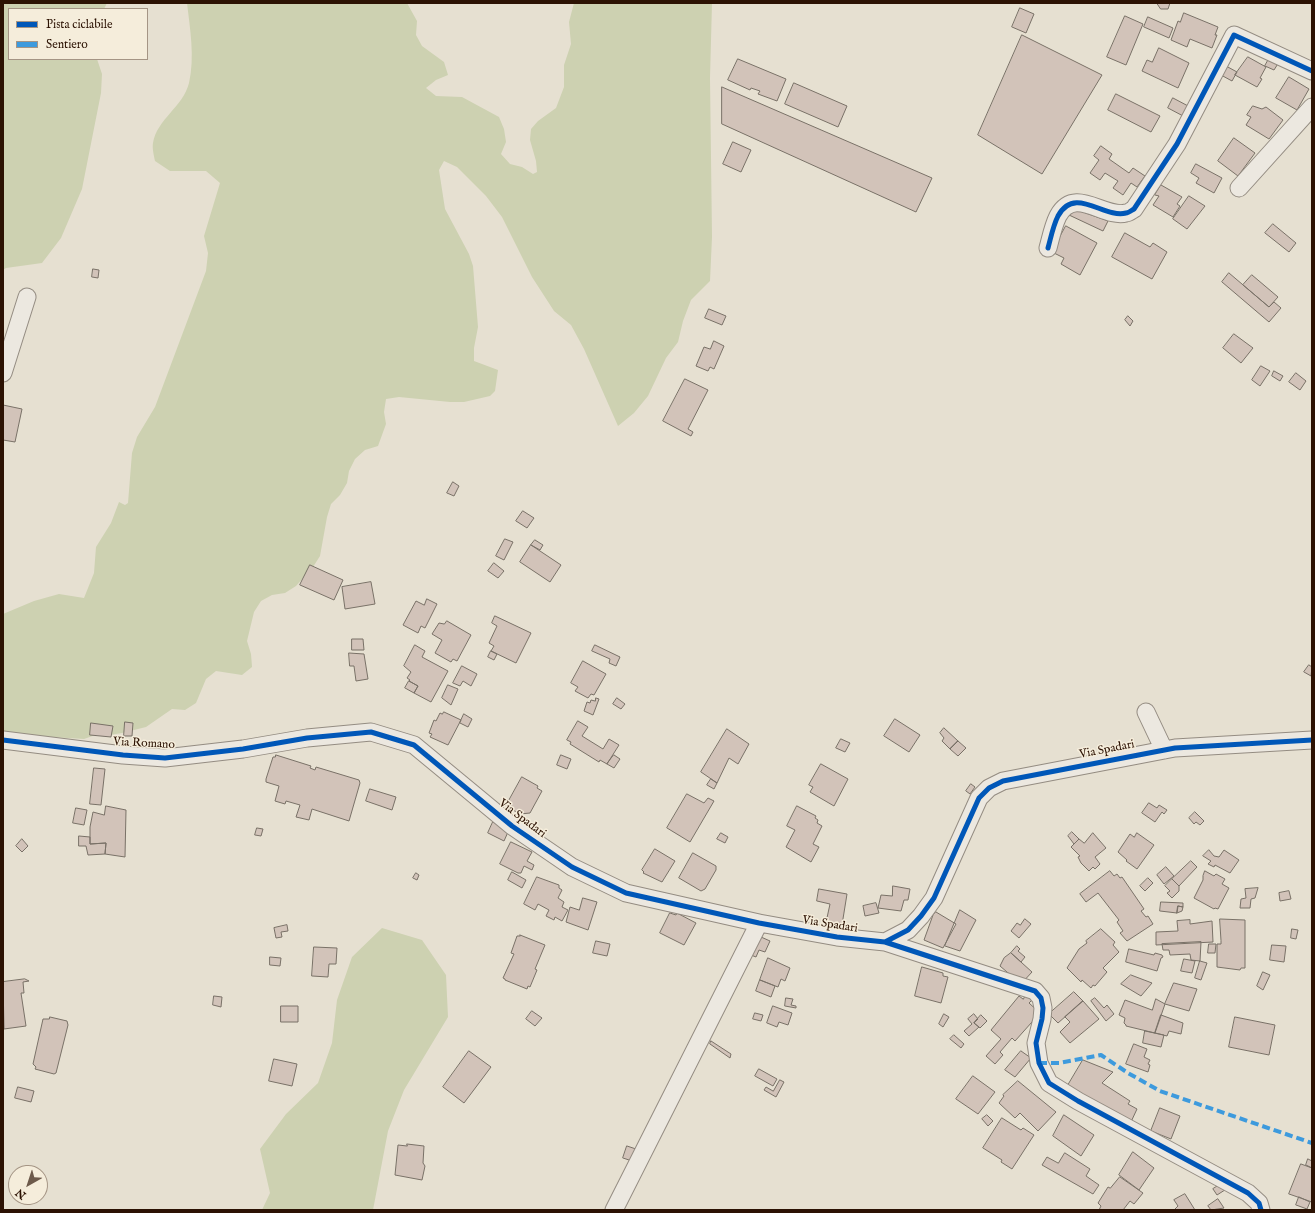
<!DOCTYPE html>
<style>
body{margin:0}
#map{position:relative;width:1315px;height:1213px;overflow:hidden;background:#e6e0d1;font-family:"IM FELL English",serif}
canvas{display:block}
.frame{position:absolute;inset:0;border:4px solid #2c1203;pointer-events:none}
.legend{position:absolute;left:8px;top:8px;width:140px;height:52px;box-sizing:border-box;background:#f5eddb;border:1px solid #a59585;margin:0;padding:5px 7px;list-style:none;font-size:12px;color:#2c1203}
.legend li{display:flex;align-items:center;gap:8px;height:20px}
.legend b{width:20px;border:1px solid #a59585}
.north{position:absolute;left:8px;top:1165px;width:40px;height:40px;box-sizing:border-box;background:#f5eddb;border:1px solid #a59585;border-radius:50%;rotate:219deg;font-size:11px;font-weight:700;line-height:16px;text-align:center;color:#2c1203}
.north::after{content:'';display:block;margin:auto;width:14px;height:18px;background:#6d5a4b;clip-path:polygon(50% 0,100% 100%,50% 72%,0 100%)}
</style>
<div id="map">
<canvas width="1315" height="1213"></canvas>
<div class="frame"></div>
<ul class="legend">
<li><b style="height:5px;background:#0057b8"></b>Pista ciclabile</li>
<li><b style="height:5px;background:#3d9add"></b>Sentiero</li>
</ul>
<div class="north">N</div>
</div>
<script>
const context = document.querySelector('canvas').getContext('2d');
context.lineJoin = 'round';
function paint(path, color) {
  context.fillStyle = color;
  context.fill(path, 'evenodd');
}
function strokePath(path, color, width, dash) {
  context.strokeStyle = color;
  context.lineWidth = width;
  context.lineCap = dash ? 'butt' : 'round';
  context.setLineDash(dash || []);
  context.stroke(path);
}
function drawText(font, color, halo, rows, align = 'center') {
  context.font = font + ' "IM FELL English",serif';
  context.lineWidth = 3;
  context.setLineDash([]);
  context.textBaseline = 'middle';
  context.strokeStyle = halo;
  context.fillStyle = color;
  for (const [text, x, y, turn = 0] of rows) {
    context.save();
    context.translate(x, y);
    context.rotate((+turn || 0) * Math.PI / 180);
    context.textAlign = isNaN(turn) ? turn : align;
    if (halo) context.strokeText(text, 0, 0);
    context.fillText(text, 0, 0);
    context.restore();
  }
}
const green = new Path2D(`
 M3,3H107L104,9H9V59H97L102,74L101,93L82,189L61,238L42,263L6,268L3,270Z
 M187,3H407L417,21L416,35L422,46L444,62L448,75L436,80L426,88L436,96L462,97L499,117L504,129L506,142L501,154L510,164L522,167L533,174L537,172L536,161L530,140L531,129L538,121L556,108L564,87V65L571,44L569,22L574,3H712L710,78L712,237L710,281L691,300L683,321L678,342L666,358L648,396L634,413L618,426L584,349L571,325L554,311L532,277L502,217L486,196L457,167L444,161L439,170L445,209L469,254L473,266L478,327L474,348V361L498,370L495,391L490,396L464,402H450L399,397L386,399L384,412L386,424L378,446L365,450L355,459L349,471L347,483L340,495L331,504L327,517L320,556L313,567L296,586L285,593L272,595L261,601L254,612L247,641L251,654L252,667L242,675L216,671L206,679L196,703L185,710L172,709L146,727L122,733L110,735L101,733L84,739L3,734V614L34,601L59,594L84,598L94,573L96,547L111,523L119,502L125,505L128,503L132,453L137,437L155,407L206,271L208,253L204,236L220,183L206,171H170L155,161C154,156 152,148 153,143C157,119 183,107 189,83C195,57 190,29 187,3Z
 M382,928L422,940L446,975L448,1017L404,1090L388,1131L373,1210H262L270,1193L260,1149L286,1114L318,1083L332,1043L337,1000L352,957Z`);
const building = new Path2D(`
 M1157,3H1170L1168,9H1161Z
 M1020,8L1034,14L1026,33L1012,27Z
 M1184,13L1218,27L1215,35H1217L1212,48L1190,39L1187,47L1171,40L1178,21L1180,22Z
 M1125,16L1143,24L1126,65L1107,57Z
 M1148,17L1173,28L1169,38L1144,27Z
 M1022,35L1102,75L1042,174L978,135Z
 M1159,48L1189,63L1178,88L1142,71L1147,60L1152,62Z
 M1248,57L1266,67L1260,78L1262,79L1257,87L1235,75Z
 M1270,57L1279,62L1274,70L1265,66Z
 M738,59L786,79L777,101L758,94L760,91L751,88L750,90L728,80Z
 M1226,66L1237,72L1232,81L1221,75Z
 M1289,77L1309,89L1297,110L1276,98Z
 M794,83L847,106L838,127L785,104Z
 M722,87L932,178L916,212L722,124Z
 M1116,94L1160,116L1151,132L1108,110Z
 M1173,98L1190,107L1185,117L1168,108Z
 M1253,106L1262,109L1266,107L1283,120L1269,139L1246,125L1251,117L1247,115Z
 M1234,138L1255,153L1238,176L1218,161Z
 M733,142L751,150L741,172L723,164Z
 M1101,146L1112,154L1109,159L1129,173L1133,168L1145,176L1137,187L1131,183L1123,195L1113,188L1118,181L1105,173L1100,180L1090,173L1099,160L1094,156Z
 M1196,164L1222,178L1214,193L1196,183L1199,178L1191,173Z
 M1161,185L1182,197L1177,204L1180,206L1173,217L1153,205L1159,196L1155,195Z
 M1189,196L1205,206L1187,229L1173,219Z
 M1072,208L1108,221L1103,231L1069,215Z
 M1273,224L1296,243L1289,252L1265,233Z
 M1066,226L1097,243L1080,275L1061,264L1064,258L1052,252Z
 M1125,233L1150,247L1153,243L1167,252L1152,279L1112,257Z
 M93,269L99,270L98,278L92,277Z
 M1229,273L1269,307L1274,302L1281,308L1269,322L1222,282Z
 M1252,275L1278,297L1269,307L1243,285Z
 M709,309L726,316L722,325L705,318Z
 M1128,316L1133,321L1130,326L1125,320Z
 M1234,334L1253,348L1241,363L1223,348Z
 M714,341L724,346L714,369L710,367L708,371L696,366L704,347L710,349Z
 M1261,366L1270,371L1260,386L1252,380Z
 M1274,371L1283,376L1280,381L1272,376Z
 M1296,373L1306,381L1300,390L1289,382Z
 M685,379L708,390L688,429L693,432L691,436L663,421Z
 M3,405L22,409L15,442L3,440Z
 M453,482L459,486L454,496L447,493Z
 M523,511L534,518L527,528L516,521Z
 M505,539L513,542L504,560L496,556Z
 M535,540L543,545L540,550L531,545Z
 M531,545L561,565L550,582L520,562Z
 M494,563L504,571L498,578L488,571Z
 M310,565L343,580L334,600L300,585Z
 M371,582L375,604L345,609L342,587Z
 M427,599L437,604L425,628L421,626L418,633L403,625L416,601L424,605Z
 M495,616L531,633L516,663L491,651L494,646L489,643L497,626L492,623Z
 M447,621L471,635L457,661L453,659L451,662L435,653L442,640L432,634L439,623L444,624Z
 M352,639H363L364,650H352Z
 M415,645L425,651L422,657L448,671L431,702L414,693L418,686L409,681L410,680L407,678L411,672L404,666Z
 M595,645L620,657L616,666L609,663L610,659L592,651Z
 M491,651L497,654L494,660L488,657Z
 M349,653L364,654L368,679L356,681L354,666H350Z
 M583,661L606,674L594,695L591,694L588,698L575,691L578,687L571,683Z
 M1309,665L1312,667L1311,676L1304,672Z
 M462,666L477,674L471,686L463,681L460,686L453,683Z
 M409,681L418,686L414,693L405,688Z
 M448,685L458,689L451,705L442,698Z
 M596,698L599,699L593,715L584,711L587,702L590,703L591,700L595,701Z
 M617,698L625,704L621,709L613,704Z
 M444,712L461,720L448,745L430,737L432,734L429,733L434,720L436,721L440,713L442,714Z
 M464,714L472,719L468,727L460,723Z
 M895,719L920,735L909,752L884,736Z
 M578,721L588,727L582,736L603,749L609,739L619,745L607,764L600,760L599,762L570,744L571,742L567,740Z
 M125,722L133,723L132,736H124Z
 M91,723L113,726L111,737L90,735Z
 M944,728L958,741L950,749L942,741L944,738L940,733Z
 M727,729L749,744L738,764L729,758L717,783L701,772Z
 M841,739L850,743L845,752L836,748Z
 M958,741L966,748L958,756L950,749Z
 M276,755L311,766L310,768L315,770L316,767L359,780L360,783L349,821L312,809L309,820L296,817L300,805L286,801L285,804L275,801L279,786L266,782V779L273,757H275Z
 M561,755L571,759L567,769L557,765Z
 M614,755L620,759L614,768L607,764Z
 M821,764L848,779L834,806L810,792L813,787L809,785Z
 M94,768L105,769L101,805L90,804Z
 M522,777L538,786L537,788L542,791L530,813L520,814L506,806Z
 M711,779L717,783L714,789L707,785Z
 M971,784L975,787L970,794L966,791Z
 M370,789L396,797L392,810L366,801Z
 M687,794L704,803L708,798L714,801L690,842L667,828Z
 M1149,803L1157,808L1159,805L1167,810L1164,814L1162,812L1155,822L1142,813Z
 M106,806L126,810L125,857L105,854L106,843L90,844V827L93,812L104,815Z
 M797,806L816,816L815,818L818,820L817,823L822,826L813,844L819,847L811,862L786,847L795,830L787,826Z
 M76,808L87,810L84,825L73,823Z
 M1195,812L1204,821L1200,825L1196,822L1194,824L1189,818Z
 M493,822L504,827L503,829L508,832L504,841L488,833Z
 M257,828L263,829L261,836L255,835Z
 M1072,832L1079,839L1074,844L1068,836Z
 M721,833L728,837L725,843L717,839Z
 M1093,833L1106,848L1095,857L1100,864L1095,869L1093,867L1089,871L1081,863L1078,857L1080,856L1071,847L1079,839L1084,843Z
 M1137,833L1154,845L1137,869L1126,861L1127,860L1118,852L1130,834L1134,837Z
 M79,836L90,837V844L106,843L105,854L88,855L86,846H79Z
 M22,839L28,846L22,852L16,846Z
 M511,842L532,852L527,861L534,865L532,870L524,866L521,873H518L500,864Z
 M655,849L675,861L662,882L643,873L644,872L642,870Z
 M1209,850L1214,856L1219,857L1224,850L1239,860L1230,873L1215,865L1214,867L1208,864L1211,861L1203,856Z
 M693,853L716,866V870L705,889L701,891L679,878Z
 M1191,861L1197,867L1179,886L1172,879Z
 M1166,867L1174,876L1164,884L1157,875Z
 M1110,871L1114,876L1117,874L1120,878L1122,877L1144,909L1141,911L1146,917L1148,916L1153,924L1127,941L1120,933L1123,931L1117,922L1119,920L1098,893L1086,902L1080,894Z
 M1205,871L1214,876L1216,874L1225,879L1222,884L1229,888L1218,909L1215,908L1214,909L1194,898L1203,880V876Z
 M512,872L526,880L522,888L508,880Z
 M416,873L419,875L417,880L413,878Z
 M537,877L559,885V888L562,890L558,898L564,902L562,907L568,910L562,921L555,917L554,920L546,916L549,910L538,904L535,910L524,904Z
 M1148,878L1153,883L1145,891L1140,886Z
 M1172,879L1179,886V891L1172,898L1167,893L1170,891L1165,886Z
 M893,886L910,889L908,900H904L901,911L878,908L881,895L892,896Z
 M1258,888L1255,898L1251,899L1250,908H1240L1241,899L1246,898L1245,889Z
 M819,889L847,894L842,925H845L844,930L825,927L830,904L817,901Z
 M1289,891L1291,899L1280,901L1279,893Z
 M583,898L597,902L588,930L566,922L570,907L579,910Z
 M1161,902L1183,903V907L1178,906L1177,913L1160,911Z
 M876,903L879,913L865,916L863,906Z
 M1178,906L1183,907L1182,911L1177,913Z
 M960,910L976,920L960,951L945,946Z
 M936,912L956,924L943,948L924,940L933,915Z
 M670,913L676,915L677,913L696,923L684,945L660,933Z
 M1025,919L1031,924L1019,938L1011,931L1017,923L1020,925Z
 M1220,919L1245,920V968H1241L1240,970L1217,967V944H1221V941Z
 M1190,920V924L1212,921L1213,942L1156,945V932L1178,931L1177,921Z
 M287,925L288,931L281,932L282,937L276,938L274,928Z
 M1101,929L1115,942L1113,945L1119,952L1103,968L1107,972L1095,986L1093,985L1091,988L1082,980L1081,982L1067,968L1079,949L1087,943L1086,941Z
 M1292,929L1298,930L1296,939L1291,938Z
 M520,935L545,945L535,969L537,970L530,987L528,986L527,989L505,980V979L503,978L514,954L511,953L517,936H520Z
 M761,937L770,941L765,952L759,950L756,957L751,955Z
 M596,941L610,944L607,956L593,953Z
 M1201,942L1200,961L1191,960L1190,954L1170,955L1169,950H1163L1162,944Z
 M1209,944H1216L1215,953H1208Z
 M1272,945L1286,946L1284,962L1270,960Z
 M1017,946L1020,949L1018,951L1025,957L1021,962L1011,953Z
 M314,947L337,948L336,964H329L328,977L312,976Z
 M1129,949L1154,955L1155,953L1162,955L1163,957L1161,958L1157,971L1126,962Z
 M1011,953L1032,972L1021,984L1000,966L1004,958Z
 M270,957L281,958L280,966L270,965Z
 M768,958L790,968L785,981L781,979L778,987L760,980Z
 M1184,959L1195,961L1192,973L1181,971Z
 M1200,961L1207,963L1201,980L1195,978Z
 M922,967L943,973V976L948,977L941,1003L915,996Z
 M1263,972L1270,975L1263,990L1257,986Z
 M1131,975L1152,983L1141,996L1121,984Z
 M25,979L29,981L23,982L24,993H21L26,1026L4,1029L3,982Z
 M760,980L775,986L771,997L756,991Z
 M1174,983L1197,989L1189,1011L1165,1004Z
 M1074,992L1083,1001L1058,1023L1049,1014Z
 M1026,995L1032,1000L1029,1003L1040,1013L1015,1041L1012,1038L1000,1052L1003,1055L995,1064L986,1056L1001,1039L991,1030L1019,996L1023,999Z
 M214,996L222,997L221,1007L213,1005Z
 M786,998L793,999L791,1005L796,1006V1008L785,1006Z
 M1095,998L1104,1008L1107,1005L1114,1014L1106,1021L1091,1001Z
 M1156,999L1165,1004L1155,1033L1126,1026V1025L1124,1023L1125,1018L1119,1015L1125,1000L1152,1010Z
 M1083,1001L1099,1019L1070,1043L1060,1032L1070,1022L1065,1017Z
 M281,1006H298V1022H281Z
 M773,1006L792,1013L788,1025L779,1022L777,1027L767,1023Z
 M532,1011L542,1018L535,1026L526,1019Z
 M755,1013L763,1015L761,1021L753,1019Z
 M944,1014L949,1017L943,1027L939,1024Z
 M974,1014L978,1019L974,1023L979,1027L969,1036L964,1031L972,1024L968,1019Z
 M981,1015L987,1021L980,1028L974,1023Z
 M1161,1015L1183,1023L1181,1034L1169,1031L1167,1036L1155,1033Z
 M50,1017L67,1021L68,1025L56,1073L54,1074L35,1069L36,1067L33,1064L43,1019H49Z
 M1235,1017L1275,1025L1269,1055L1229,1047Z
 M1145,1031L1164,1035L1161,1047L1143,1043Z
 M954,1035L964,1044L961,1048L950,1039Z
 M711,1041L731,1054L730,1058L710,1044Z
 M1134,1044L1147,1049L1144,1057L1150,1060L1148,1064L1150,1065L1148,1072L1126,1064Z
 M469,1051L491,1067L464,1103L443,1087Z
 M1021,1051L1031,1058L1015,1077L1005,1070Z
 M274,1059L297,1064L292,1086L269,1081Z
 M1083,1060L1113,1072L1102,1083L1130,1101L1128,1104L1137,1109L1130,1124L1067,1087Z
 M759,1069L777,1079L773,1086L755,1076Z
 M973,1076L995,1092L978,1114L956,1099Z
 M780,1080L784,1082L776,1097L764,1090L766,1087L773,1091Z
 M1018,1081L1056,1112L1038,1131L1020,1113L1015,1118L999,1103L1004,1096L1003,1095Z
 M18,1087L34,1091L31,1102L15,1098Z
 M1160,1108L1180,1116L1171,1139L1151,1131Z
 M987,1115L993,1121L988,1126L982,1119Z
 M1064,1115L1094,1135L1081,1156L1053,1136Z
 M1002,1118L1021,1130L1023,1128L1034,1135L1012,1169L1001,1162L1002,1160L983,1148Z
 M407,1144L424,1146L423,1163L425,1166L422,1180L395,1175L398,1145L407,1146Z
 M627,1146L636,1149L632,1161L623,1158Z
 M1133,1152L1154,1168L1139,1190L1119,1175Z
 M1065,1153L1090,1169L1086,1176L1099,1185L1093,1194L1042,1165L1047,1157L1058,1163Z
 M1308,1159L1312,1161V1168L1306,1165Z
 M1301,1164L1312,1168V1202L1289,1194Z
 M1120,1177L1143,1193L1134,1204L1130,1201L1123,1210H1099L1101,1206L1098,1203L1108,1187L1110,1188Z
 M1221,1184L1228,1188L1217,1195L1213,1189Z
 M1185,1194L1195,1210H1174L1178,1206L1174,1200Z
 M1299,1197L1310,1202L1307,1209L1296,1205Z
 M1218,1199L1224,1208L1211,1210L1208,1206Z`);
const minor = new Path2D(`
 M1239,188L1312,107
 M1048,248C1051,237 1053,226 1058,216C1075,185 1104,219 1126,213C1129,213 1132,210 1134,209L1177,144L1234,35L1312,71
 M3,373L27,297
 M1146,712L1164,750
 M3,740L123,755L165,758L243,749L307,738L371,732L414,745L512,826L572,867L626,893L759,923L837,937L885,942L908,930L921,916L934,898L979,798L989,788L1003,781L1175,748L1312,740
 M885,942L1035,991L1041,998L1043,1008L1042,1019L1036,1043L1039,1063L1049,1083L1078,1101L1248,1193L1259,1203L1261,1210
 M614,1210L759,923`);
const quiet = new Path2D(`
 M1039,1063H1059L1101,1055L1128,1073L1160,1091L1312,1143`);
const cycleway = new Path2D(`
 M1048,248C1051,237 1053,226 1058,216C1075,185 1104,219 1126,213C1129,213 1132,210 1134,209L1177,144L1234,35L1312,71
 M3,740L123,755L165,758L243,749L307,738L371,732L414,745L512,826L572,867L626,893L759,923L837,937L885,942L908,930L921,916L934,898L979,798L989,788L1003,781L1175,748L1312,740
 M885,942L1035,991L1041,998L1043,1008L1042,1019L1036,1043L1039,1063L1049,1083L1078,1101L1248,1193L1259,1203L1261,1210`);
const streetNames = [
 ["Via Romano",144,744,3],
 ["Via Spadari",1107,750,-11],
 ["Via Spadari",522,819,37],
 ["Via Spadari",830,925,9]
];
paint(green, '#cdd1b1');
paint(building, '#d2c3b9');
strokePath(building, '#797167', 1);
strokePath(minor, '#948c82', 19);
strokePath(minor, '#ece8e0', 17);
strokePath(quiet, '#3d9add', 4, [8, 4]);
strokePath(cycleway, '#0057b8', 5);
drawText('12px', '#2c1203', '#f5eddb', streetNames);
</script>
